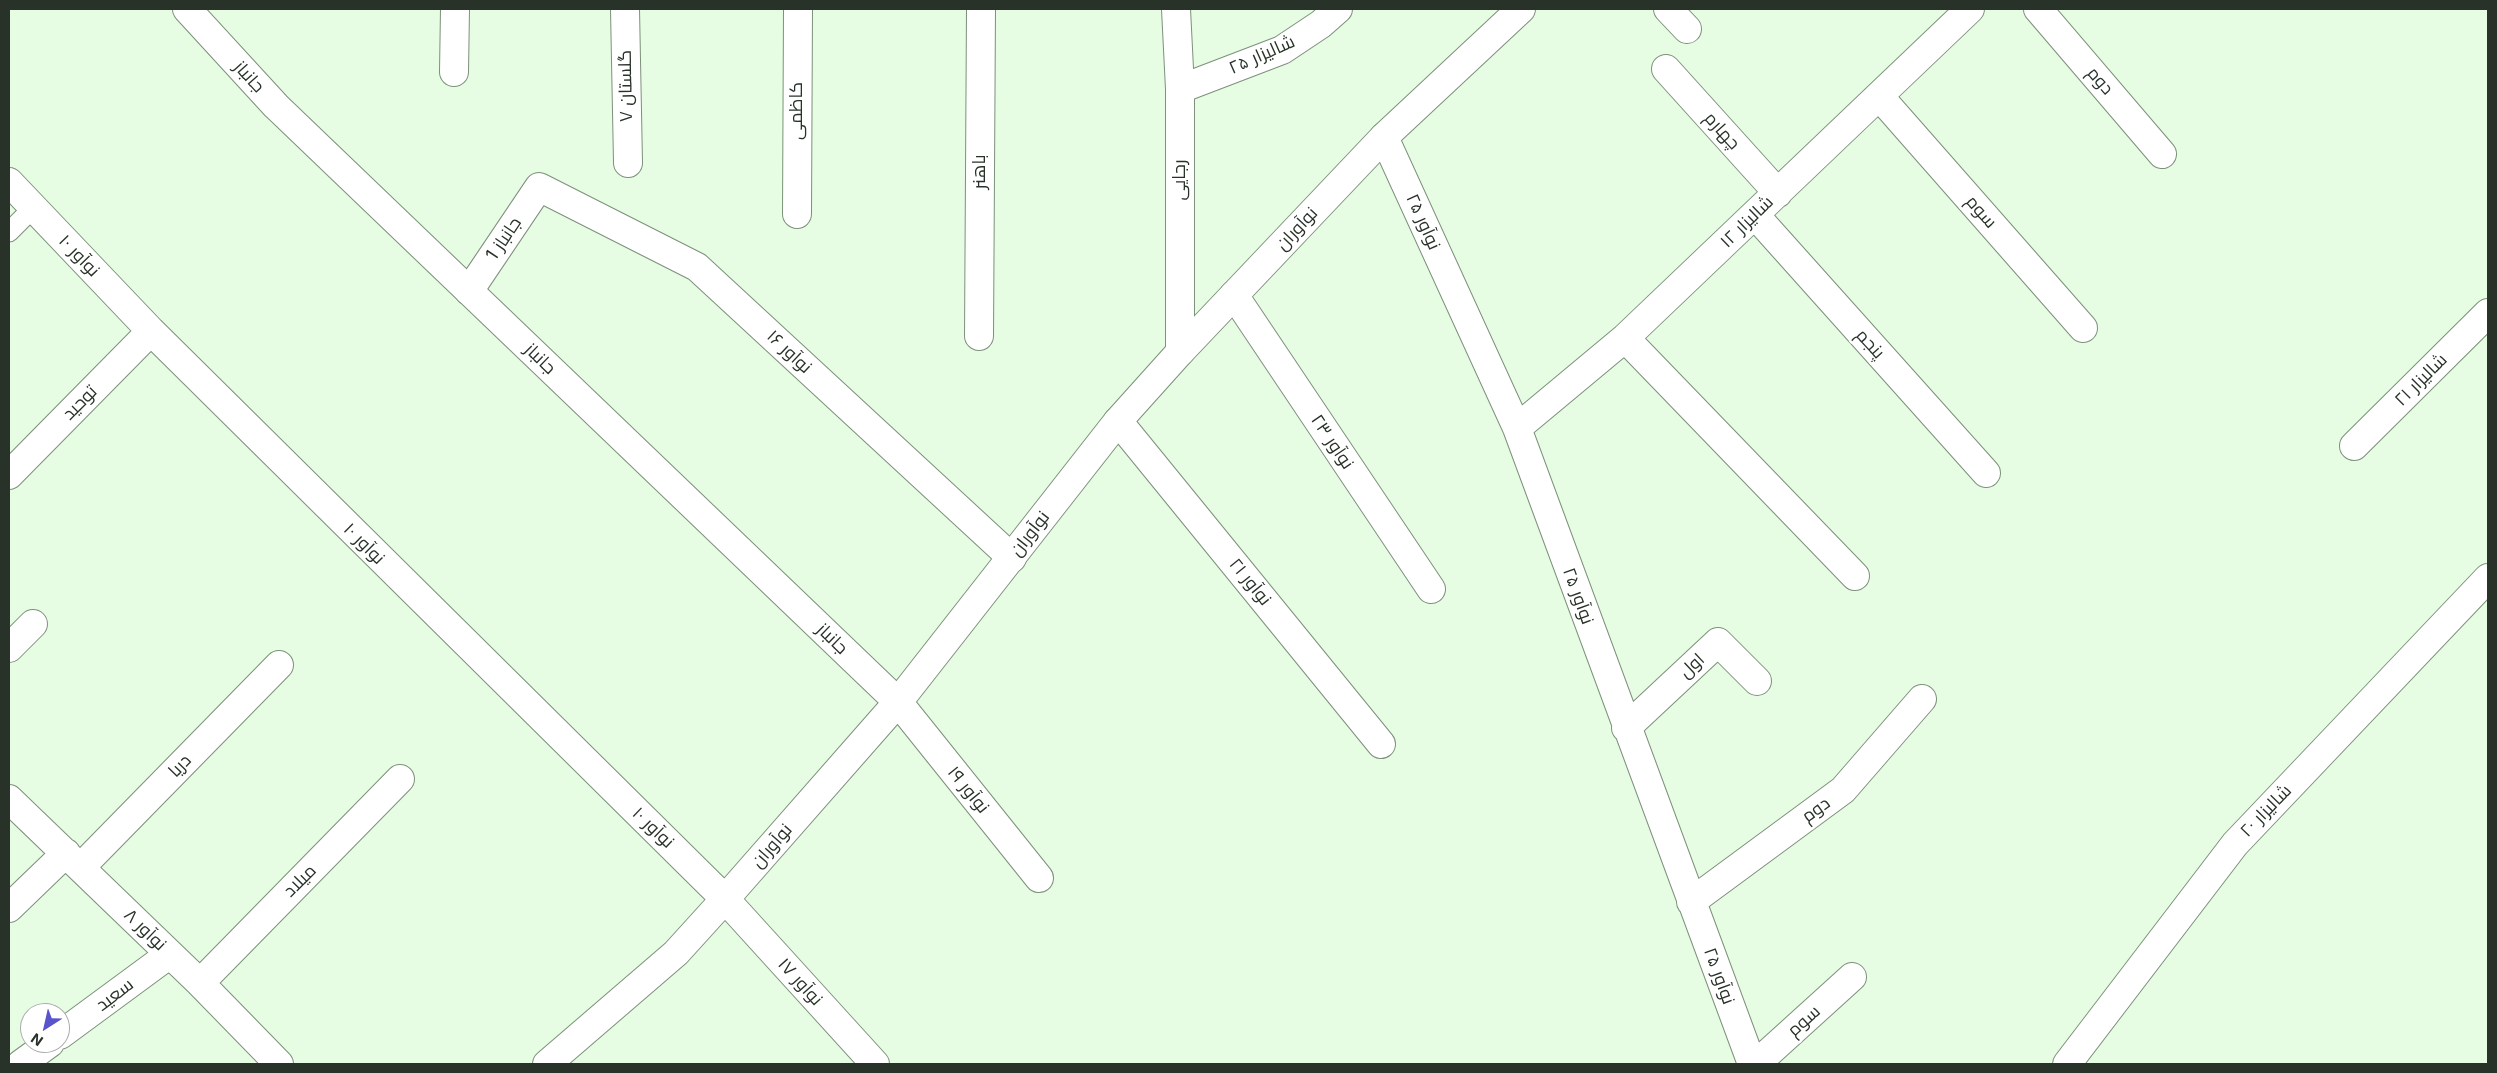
<!DOCTYPE html>
<meta charset="utf-8">
<style>
body{margin:0}
#map{position:relative;width:2497px;height:1073px;overflow:hidden;background:#e6fce3;font-family:Inter,sans-serif}
canvas{display:block}
.frame{position:absolute;inset:0;border:10px solid #293229;pointer-events:none}
.north{position:absolute;left:20px;top:1003px;width:50px;height:50px;box-sizing:border-box;background:#fff;border:1px solid #a9ada9;border-radius:50%;rotate:215deg;font-size:14px;font-weight:700;line-height:20px;text-align:center;color:#293229}
.north::after{content:'';display:block;margin:auto;width:18px;height:22px;background:#5a54cc;clip-path:polygon(50% 0,100% 100%,50% 72%,0 100%)}
</style>
<div id="map">
<canvas width="2497" height="1073"></canvas>
<div class="frame"></div>
<div class="north">N</div>
</div>
<script>
const context = document.querySelector('canvas').getContext('2d');
context.lineJoin = 'round';
function strokePath(path, color, width, dash) {
  context.strokeStyle = color;
  context.lineWidth = width;
  context.lineCap = dash ? 'butt' : 'round';
  context.setLineDash(dash || []);
  context.stroke(path);
}
function drawText(font, color, halo, rows, align = 'center') {
  context.font = font + ' Inter,Cairo,sans-serif';
  context.lineWidth = 5;
  context.setLineDash([]);
  context.textBaseline = 'middle';
  context.strokeStyle = halo;
  context.fillStyle = color;
  for (const [text, x, y, turn = 0] of rows) {
    context.save();
    context.translate(x, y);
    context.rotate((+turn || 0) * Math.PI / 180);
    context.textAlign = isNaN(turn) ? turn : align;
    if (halo) context.strokeText(text, 0, 0);
    context.fillText(text, 0, 0);
    context.restore();
  }
}
const lane = new Path2D(`
 M9,232L33,208`);
const street = new Path2D(`
 M625,9L628,163
 M1176,9L1180,89V352
 M1668,9L1687,29
 M2038,9L2162,154
 M1666,69L1778,193
 M454,72L455,9
 M1180,89L1282,50L1321,24L1338,9
 M1879,96L2083,328
 M1384,137L1517,428L1752,1064
 M9,182L151,331L725,899L875,1064
 M797,214L798,9
 M1755,215L1986,473
 M469,291L539,187L697,267L1012,558
 M1234,295L1431,589
 M979,336L981,9
 M1625,338L1855,576
 M1118,421L1381,744
 M1517,428L1625,338L1970,9
 M2354,446L2488,313
 M9,475L151,331
 M9,648L33,624
 M898,702L1039,878
 M1626,728L1718,642L1757,681
 M9,799L200,983L279,1064
 M81,867L279,665
 M1691,902L1843,790L1922,699
 M9,908L66,853
 M200,983L400,779
 M60,1035L170,954
 M21,1064L50,1043
 M1756,1064L1852,977
 M2067,1064L2235,844L2488,578`);
const secondary = new Path2D(`
 M187,9L276,106L898,702
 M547,1064L676,953L725,899L898,702L1118,421L1180,352L1384,137L1521,9`);
const streetNames = [
 ["شالیزار ۲۵",1262,55,-24],
 ["جانباز",249,77,48],
 ["دوم",2100,81,49],
 ["گلستان ۷",626,86,-91],
 ["کاظمی",797,111,-90],
 ["چهارم",1722,131,48],
 ["باهنر",980,172,-90],
 ["رجایی",1180,180,-90],
 ["سوم",1981,212,49],
 ["نوآور ۲۵",1423,222,66],
 ["شالیزار ۱۲",1747,222,-44],
 ["نوآوران",1297,229,-47],
 ["جانباز 1",504,239,-56],
 ["نوآور ۱۰",79,256,46],
 ["پنجم",1870,344,48],
 ["نوآور ۱۶",789,352,43],
 ["جانباز",540,359,44],
 ["شالیزار ۲۱",2421,380,-45],
 ["توحید",80,403,-45],
 ["نوآور ۲۳",1332,442,56],
 ["نوآوران",1030,534,-52],
 ["نوآور ۱۰",364,544,45],
 ["نوآور ۲۱",1250,582,51],
 ["نوآور ۲۵",1578,596,70],
 ["جانباز",832,639,44],
 ["اول",1692,666,-43],
 ["دریا",180,766,-46],
 ["نوآور ۱۹",968,790,51],
 ["دوم",1816,810,-36],
 ["شالیزار ۲۰",2266,811,-46],
 ["نوآور ۱۰",653,828,44],
 ["نوآوران",772,846,-49],
 ["میلاد",300,881,-45],
 ["نوآور ۸",145,930,44],
 ["نوآور ۲۵",1719,976,70],
 ["نوآور ۱۷",800,982,48],
 ["سعید",115,995,-37],
 ["سوم",1804,1021,-42]
];
strokePath(lane, '#7d917b', 21);
strokePath(street, '#7d917b', 30);
strokePath(secondary, '#7d917b', 30);
strokePath(lane, '#fff', 19);
strokePath(street, '#fff', 28);
strokePath(secondary, '#fff', 28);
drawText('18px', '#293229', '#fff', streetNames);
</script>
